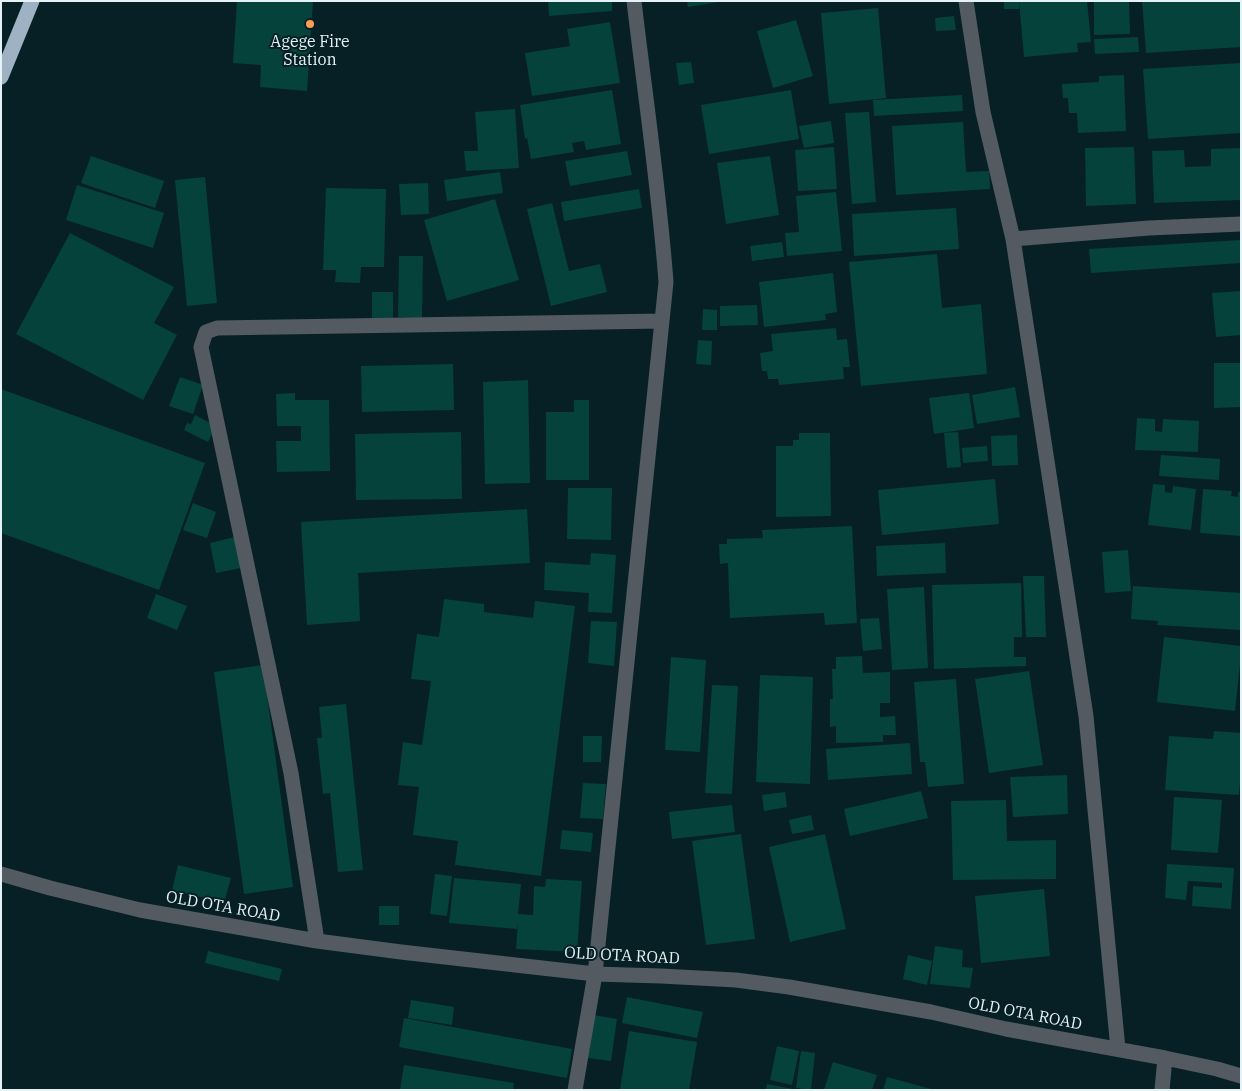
<!DOCTYPE html>
<style>
body{margin:0}
#map{position:relative;width:1242px;height:1091px;overflow:hidden;background:#072025;font-family:"IBM Plex Serif",serif}
canvas{display:block}
.frame{position:absolute;inset:0;border:2px solid #e5f3f7;pointer-events:none}
</style>
<div id="map">
<canvas width="1242" height="1091"></canvas>
<div class="frame"></div>
</div>
<script>
const context = document.querySelector('canvas').getContext('2d');
context.lineJoin = 'round';
function paint(path, color) {
  context.fillStyle = color;
  context.fill(path, 'evenodd');
}
function strokePath(path, color, width, dash) {
  context.strokeStyle = color;
  context.lineWidth = width;
  context.lineCap = dash ? 'butt' : 'round';
  context.setLineDash(dash || []);
  context.stroke(path);
}
function drawText(font, color, halo, rows, align = 'center') {
  context.font = font + ' "IBM Plex Serif",serif';
  context.lineWidth = 4;
  context.setLineDash([]);
  context.textBaseline = 'middle';
  context.strokeStyle = halo;
  context.fillStyle = color;
  for (const [text, x, y, turn = 0] of rows) {
    context.save();
    context.translate(x, y);
    context.rotate((+turn || 0) * Math.PI / 180);
    context.textAlign = isNaN(turn) ? turn : align;
    if (halo) context.strokeText(text, 0, 0);
    context.fillText(text, 0, 0);
    context.restore();
  }
}
const building = new Path2D(`
 M237,1H313L307,91L260,87L261,65L233,63Z
 M548,1H612V11L549,16Z
 M687,1H719V2L688,7Z
 M1004,1H1019V9H1004Z
 M1019,1H1087L1091,42L1077,43L1078,52L1024,57Z
 M1094,1H1129L1130,34L1094,35Z
 M1142,1H1241V47L1146,53Z
 M878,8L886,98L829,104L821,13Z
 M954,16L956,30L936,31L935,18Z
 M796,20L813,76L773,88L757,31Z
 M610,22L620,83L532,96L525,53L570,46L567,29Z
 M1138,37L1139,52L1095,54L1094,39Z
 M691,62L694,83L679,85L676,63Z
 M1241,63V133L1148,139L1143,69Z
 M1124,75L1126,131L1078,133L1077,113H1069L1068,98H1063L1062,84L1099,82V76Z
 M612,90L621,144L586,150L584,141L572,143L574,152L531,159L527,138L525,139L520,105Z
 M791,90L799,139L709,154L701,105Z
 M962,95L963,111L874,116L873,100Z
 M515,109L519,168L466,171L464,151H478L475,112Z
 M869,112L876,202L852,204L845,113Z
 M831,121L834,143L804,148L799,126Z
 M963,122L966,172L989,171L990,189L896,195L892,126Z
 M834,147L837,189L798,191L795,150Z
 M1134,147L1136,204L1086,206L1085,148Z
 M1241,148V200L1154,203L1152,151L1184,150L1185,167L1211,166V149Z
 M627,151L632,175L570,186L565,161Z
 M91,156L164,181L155,208L81,183Z
 M770,156L779,215L726,224L717,163Z
 M500,172L503,193L447,201L444,180Z
 M205,177L217,303L187,306L175,180Z
 M428,183L429,214L401,215L399,184Z
 M77,185L164,213L153,248L66,220Z
 M326,188L386,189L384,267H361L360,283L335,282L336,270H323Z
 M639,189L642,208L564,221L561,202Z
 M836,192L842,251L787,256L785,233L799,232L796,196Z
 M495,199L519,280L447,301L424,220Z
 M552,203L569,271L600,264L607,292L551,306L527,209Z
 M956,208L959,249L854,256L852,214Z
 M70,233L174,287L154,323L177,335L143,400L16,334Z
 M1241,240V263L1091,273L1089,249Z
 M782,242L784,257L752,261L750,246Z
 M937,254L942,308L981,304L987,374L861,386L849,262Z
 M399,256H423L422,318L398,317Z
 M833,273L837,312L825,314L826,320L764,327L759,282Z
 M1241,291V335L1216,337L1212,293Z
 M372,292H393V323H372Z
 M757,305L758,325L720,326V306Z
 M703,309L717,310V330H702Z
 M836,328L837,340L847,339L850,367H843L844,379L779,385L778,379H768L767,371H762L760,353L773,351L771,334Z
 M698,340L712,341L711,365L696,364Z
 M1214,363H1241V407L1214,408Z
 M453,364L454,410L362,412L361,366Z
 M180,377L203,385L193,414L169,406Z
 M528,380L530,483L485,484L483,382Z
 M1015,387L1020,417L977,424L972,395Z
 M1,389L205,463L159,590L1,533Z
 M295,393V400H329L330,471L277,472L276,441H301V426H277L276,394Z
 M969,393L974,428L934,434L929,398Z
 M574,400H589V480H546V412H574Z
 M195,415L216,426L208,442L184,430L187,423L191,424Z
 M1137,418L1155,419V431L1162,432L1163,419L1199,421L1198,452L1135,450Z
 M461,432L462,499L356,500L355,434Z
 M958,432L961,467L947,468L944,433Z
 M799,433H830L831,516L776,517V446H793V440H799Z
 M1017,435L1018,465L992,466L991,436Z
 M987,446L988,461L963,463L962,448Z
 M1161,455L1220,459L1219,480L1159,476Z
 M995,479L999,524L882,535L878,490Z
 M1153,484L1165,485V492L1172,493L1173,486L1196,489L1191,530L1148,525Z
 M568,488H612L611,540L567,539Z
 M1203,489L1232,491L1231,496L1238,497V492H1241V536L1200,533Z
 M193,503L216,512L207,538L183,530Z
 M527,509L530,563L358,573L360,621L307,625L301,522Z
 M852,526L857,623L825,625L824,613L730,618L728,563L720,564L719,544H727V539L763,538L762,530Z
 M239,536L246,567L216,573L210,543Z
 M945,543L946,573L877,576L876,546Z
 M1128,550L1131,591L1105,593L1102,552Z
 M591,553L616,555L612,613L588,612L589,593L544,590L545,562L590,565Z
 M1023,576H1044L1046,637H1026Z
 M1021,583L1022,637H1014V657H1026V666L934,669L932,585Z
 M1133,586L1241,593V630L1157,625L1158,621L1131,619Z
 M924,587L928,668L892,670L887,589Z
 M156,594L187,606L177,630L147,618Z
 M444,599L484,604V612L533,618L535,601L575,606L541,876L455,865L458,841L413,835L419,787L398,785L403,742L422,745L431,681L411,679L417,634L439,637Z
 M879,618L882,649L863,651L860,619Z
 M591,621L617,622L614,666L588,663Z
 M1164,637L1241,646V655L1235,711L1157,702Z
 M862,656L863,673L890,672V703H880V717L895,716L896,735H883V742L836,743V726L830,727V699H833L832,669H836V657Z
 M671,657L706,660L700,752L665,750Z
 M263,665L293,887L244,894L214,672Z
 M1029,671L1043,765L989,773L975,679Z
 M760,675L813,677L810,784L756,782Z
 M956,679L964,784L928,787L925,762H920L914,682Z
 M712,685L738,686L732,794L705,793Z
 M346,704L363,870L338,872L330,793L323,794L317,738H322L319,707Z
 M1214,731L1241,733V767L1239,795L1165,790L1169,736L1213,739Z
 M583,736H602L601,762H583Z
 M910,743L912,774L828,780L826,749Z
 M1067,775L1068,814L1013,817L1010,777Z
 M583,783L606,784L603,819L580,818Z
 M921,791L928,818L850,836L844,809Z
 M785,792L787,807L764,811L762,795Z
 M1174,797L1222,800L1218,853L1171,850Z
 M1006,800L1007,841L1056,840V879L953,880L951,801Z
 M732,805L735,832L672,839L669,812Z
 M811,815L814,830L792,834L789,820Z
 M562,830L593,833L591,852L560,849Z
 M741,834L755,939L706,945L692,841Z
 M825,834L846,929L790,942L769,847Z
 M1167,864L1234,868L1231,909L1192,906L1193,886L1222,888V883L1188,881L1186,900L1165,898Z
 M178,865L231,878L224,903L172,890Z
 M435,874L452,876L447,916L430,914Z
 M454,878L521,884L518,914L533,915L534,886L545,887L546,879L582,881L577,952L516,949L518,923L517,929L449,923Z
 M1044,889L1050,956L981,963L975,896Z
 M379,906H399V925H379Z
 M935,946L963,950L962,967L973,968L970,988L930,984Z
 M208,951L282,969L279,981L205,963Z
 M908,955L932,961L927,985L903,979Z
 M627,997L703,1012L697,1038L622,1023Z
 M411,1000L454,1007L452,1025L408,1018Z
 M594,1015L617,1019L611,1061L588,1058Z
 M404,1018L572,1049L567,1078L399,1047Z
 M629,1031L697,1042L689,1090H620Z
 M777,1046L799,1051L792,1085L770,1080Z
 M801,1051L815,1053L811,1090L796,1088Z
 M833,1062L877,1075L872,1090H824Z
 M404,1065L514,1083L513,1090H400Z
 M887,1077L931,1089V1090H883Z
 M767,1084L793,1089L792,1090H766Z`);
const minor = new Path2D(`
 M966,1L983,112L1013,239L1086,716L1118,1049
 M1013,239L1149,228L1241,224
 M1,874L50,888L140,910L317,941L401,952L595,974L661,976L736,980L789,987L931,1012L1006,1029L1165,1058L1217,1069L1241,1076
 M317,941L291,773L201,347L206,332L217,328L662,321
 M575,1090L595,974L666,282C659,188 645,95 634,1
 M1162,1090L1165,1058`);
const highway = new Path2D(`
 M1,77L32,1`);
const markers = [
 [310,24,5,"#fc9e52"]
];
const poiNames = [
 ["Agege Fire",310,42],
 ["Station",310,60]
];
const streetNames = [
 ["OLD OTA ROAD",223,907,10],
 ["OLD OTA ROAD",622,956,3],
 ["OLD OTA ROAD",1025,1014,11]
];
paint(building, '#05423b');
strokePath(minor, '#535a61', 15);
strokePath(highway, '#9fb2c3', 15);
for (const [x, y, r, color] of markers) {
  const dot = new Path2D();
  dot.arc(x, y, r, 0, 2 * Math.PI);
  context.fillStyle = color;
  context.fill(dot);
  strokePath(dot, '#072025', 2);
}
drawText('16px', '#e5f3f7', '#072025', poiNames);
drawText('16px', '#e5f3f7', '#072025', streetNames);
</script>
